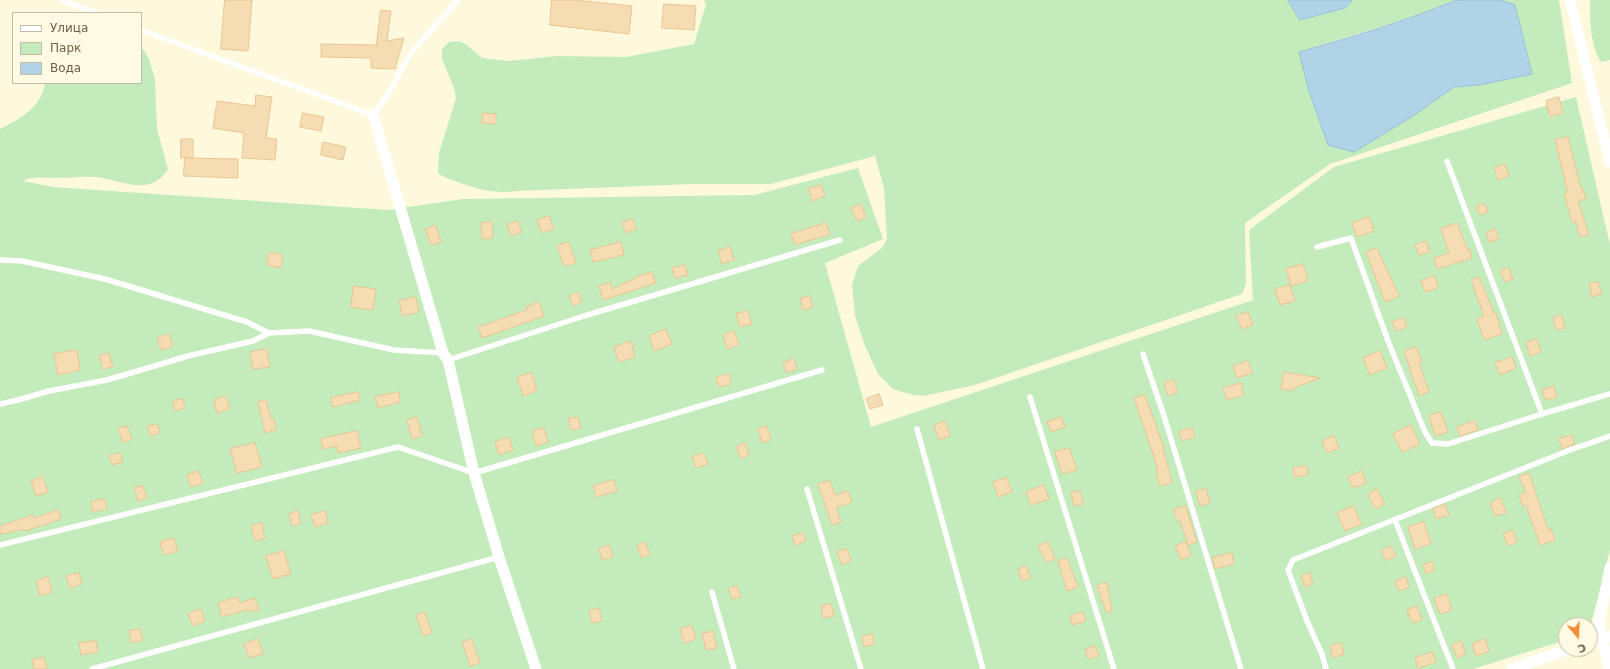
<!DOCTYPE html>
<meta charset="utf-8">
<style>
body{margin:0}
#map{position:relative;width:1610px;height:669px;overflow:hidden;background:#fef8dd;font-family:"DejaVu Sans",sans-serif}
canvas{display:block}
.legend{position:absolute;left:12px;top:12px;width:130px;height:72px;box-sizing:border-box;background:#fffae4;border:1px solid #c7bca4;margin:0;padding:5px 7px;list-style:none;font-size:12px;color:#746044}
.legend li{display:flex;align-items:center;gap:8px;height:20px}
.legend b{width:20px;border:1px solid #c7bca4}
.north{position:absolute;left:1558px;top:617px;width:40px;height:40px;box-sizing:border-box;background:#fffae4;border:1px solid #c7bca4;border-radius:50%;rotate:161deg;font-size:11px;font-weight:700;line-height:16px;text-align:center;color:#746044}
.north::after{content:'';display:block;margin:auto;width:14px;height:18px;background:#f28b38;clip-path:polygon(50% 0,100% 100%,50% 72%,0 100%)}
</style>
<div id="map">
<canvas width="1610" height="669"></canvas>
<ul class="legend">
<li><b style="height:5px;background:#fff"></b>Улица</li>
<li><b style="height:11px;background:#c4ebbb"></b>Парк</li>
<li><b style="height:11px;background:#b1d3e8"></b>Вода</li>
</ul>
<div class="north">С</div>
</div>
<script>
const context = document.querySelector('canvas').getContext('2d');
context.lineJoin = 'round';
function paint(path, color) {
  context.fillStyle = color;
  context.fill(path, 'evenodd');
}
function strokePath(path, color, width, dash) {
  context.strokeStyle = color;
  context.lineWidth = width;
  context.lineCap = dash ? 'butt' : 'round';
  context.setLineDash(dash || []);
  context.stroke(path);
}
const green = new Path2D(`
 M704,0H1288L1300,20L1345,8L1352,0H1457L1424,13L1299,52L1413,116L1454,87L1479,85L1531,74L1515,5L1500,0H1559L1572,83L1330,164L1245,223L1246,284L1242,294L975,385L923,396L913,395L893,389L878,374L865,346L855,316L852,285L858,266L882,248L887,239L884,188L875,156L771,184H692L517,191C488,195 464,185 438,174L439,153L456,98L454,88L442,59V49L449,42L459,41L467,45L482,58L508,61L557,56L626,57L694,44L706,5Z
 M1590,0H1610V60L1601,62C1590,44 1590,21 1590,0Z
 M141,46L149,59L155,79L157,129L168,169C150,198 122,180 96,177C81,176 67,178 53,178C43,178 31,176 23,181L53,187L388,210L463,199L754,195L858,168L883,239L825,263L871,427L1253,300L1249,230L1334,167L1576,97L1610,245V550L1590,628V625H1566V640L1473,669H0V129C21,118 41,108 45,83H141Z`);
const water = new Path2D(`
 M1288,0H1352L1345,8L1300,20Z
 M1457,0H1500L1515,5L1532,74L1479,85L1454,87L1413,116L1354,152L1328,145L1309,91L1299,52C1352,37 1405,21 1457,0Z`);
const building = new Path2D(`
 M225,0H252L248,51L221,49Z
 M552,0H575L632,6L629,34L550,25Z
 M664,4L696,6L694,30L662,28Z
 M381,10L391,11L387,41L404,38L395,69L371,68V58L321,57V44L376,45Z
 M256,95L272,97L266,138L277,139L275,160L242,158L244,133L213,128L217,101L255,106Z
 M1559,97L1563,113L1550,117L1546,101Z
 M303,113L324,117L321,131L300,127Z
 M483,113L496,114V124L482,123Z
 M1568,137L1581,189H1583L1586,199L1578,201L1589,235L1580,237L1575,221L1572,222L1564,194L1568,193L1555,140Z
 M181,139H193V158H181Z
 M323,142L346,147L343,160L321,155Z
 M185,158L238,159V178L184,176Z
 M1505,164L1509,176L1498,180L1494,168Z
 M821,185L825,196L812,201L808,189Z
 M1484,203L1488,211L1480,215L1476,207Z
 M861,204L866,217L857,221L851,208Z
 M549,216L554,229L542,233L537,220Z
 M1369,217L1374,231L1357,237L1352,223Z
 M633,219L636,229L625,233L622,223Z
 M518,221L522,232L511,236L507,225Z
 M492,222L493,238L482,239L481,223Z
 M826,223L830,234L795,245L791,234Z
 M1457,223L1467,249L1469,248L1472,258L1437,269L1434,258L1449,253L1441,229Z
 M436,226L441,242L431,245L425,229Z
 M1495,229L1499,239L1489,242L1486,233Z
 M1426,241L1430,252L1419,255L1415,245Z
 M569,242L576,263L564,266L557,246Z
 M621,242L624,255L593,262L590,250Z
 M730,247L734,260L722,264L718,251Z
 M1377,248L1399,296L1385,302L1366,252Z
 M270,252L283,255L281,268L267,265Z
 M1303,264L1308,281L1291,286L1286,269Z
 M685,265L688,275L675,278L672,268Z
 M1509,268L1513,279L1505,282L1500,271Z
 M652,272L656,283L603,300L599,286L610,282L612,289L636,278V277Z
 M1435,276L1438,288L1425,292L1421,281Z
 M1479,277L1494,313H1496L1502,334L1484,340L1477,319L1484,316L1471,280Z
 M1598,282L1602,294L1592,297L1589,284Z
 M1290,285L1295,301L1280,305L1275,289Z
 M354,286L376,289L373,310L351,307Z
 M578,292L582,302L573,306L569,296Z
 M810,296L813,307L803,310L800,299Z
 M416,297L419,312L402,316L399,301Z
 M539,302L544,316L482,338L478,327L527,310L526,307Z
 M748,311L752,324L740,327L736,314Z
 M1248,312L1253,325L1242,329L1236,316Z
 M1562,315L1565,328L1556,330L1553,318Z
 M1404,318L1407,327L1396,331L1392,322Z
 M666,329L672,344L654,351L649,336Z
 M734,331L739,345L727,349L723,335Z
 M169,334L173,346L161,350L157,338Z
 M1537,339L1541,352L1530,356L1526,343Z
 M631,341L635,357L619,362L614,347Z
 M1416,347L1422,362L1419,363L1429,392L1419,396L1404,351Z
 M267,349L270,367L253,369L250,352Z
 M77,350L80,370L58,375L54,354Z
 M1380,351L1387,368L1370,375L1363,358Z
 M109,353L113,367L103,369L99,356Z
 M1512,357L1516,368L1500,375L1495,363Z
 M794,359L797,369L787,373L783,363Z
 M1248,361L1252,373L1237,378L1233,366Z
 M1284,372L1320,378L1294,388L1293,391L1281,389Z
 M532,373L537,391L523,396L517,377Z
 M729,374L731,384L719,387L716,378Z
 M1174,380L1178,392L1168,396L1164,383Z
 M1241,383L1244,395L1227,400L1223,388Z
 M1554,386L1557,397L1545,400L1542,390Z
 M358,392L360,400L333,407L331,398Z
 M399,392L400,402L378,408L375,397Z
 M879,394L883,405L870,409L866,399Z
 M1145,395L1164,448H1163L1172,483L1160,486L1156,470L1158,469L1134,398Z
 M226,396L230,409L217,413L214,400Z
 M183,399L185,408L175,411L173,401Z
 M266,400L271,419H274L276,430L265,433L258,402Z
 M1441,412L1448,432L1435,436L1429,416Z
 M417,417L422,436L412,439L407,420Z
 M578,417L581,428L571,430L568,419Z
 M1061,417L1065,427L1051,432L1047,422Z
 M945,421L950,436L939,440L934,425Z
 M1475,421L1478,430L1460,436L1457,427Z
 M157,424L160,433L150,436L147,427Z
 M1411,425L1420,444L1402,452L1393,434Z
 M127,426L132,439L123,443L118,429Z
 M767,426L771,440L762,443L758,429Z
 M544,428L548,442L536,446L532,431Z
 M1192,428L1195,437L1182,441L1179,432Z
 M357,431L361,448L338,453L337,446L323,449L321,439Z
 M1572,435L1574,444L1562,449L1559,439Z
 M1334,436L1339,448L1327,453L1322,441Z
 M509,437L513,450L499,455L495,442Z
 M255,443L262,467L237,473L230,449Z
 M745,443L749,455L741,459L736,447Z
 M1069,448L1077,470L1062,474L1055,452Z
 M120,453L123,462L112,465L109,456Z
 M704,453L708,464L696,468L692,457Z
 M1307,466L1308,475L1294,477L1293,468Z
 M199,471L203,483L191,487L187,475Z
 M1362,471L1366,483L1353,488L1348,477Z
 M1529,473L1548,530L1551,529L1555,540L1540,545L1526,505L1523,506L1519,495L1526,492L1519,477Z
 M43,477L48,492L36,496L31,481Z
 M1007,478L1012,492L998,497L993,482Z
 M614,480L617,491L596,497L593,486Z
 M830,481L835,495L848,491L852,502L836,508L841,522L832,525L818,484Z
 M1044,485L1049,499L1031,505L1026,492Z
 M143,486L147,498L138,501L134,488Z
 M1206,489L1210,503L1200,506L1196,491Z
 M1377,489L1385,504L1375,509L1368,494Z
 M1080,491L1083,504L1074,506L1071,493Z
 M1500,498L1507,513L1495,516L1490,503Z
 M105,499L107,509L93,512L91,502Z
 M1445,504L1449,515L1436,519L1433,509Z
 M1186,506L1197,542L1188,545L1180,520L1177,521L1173,510Z
 M1354,506L1361,524L1345,531L1337,513Z
 M58,510L61,519L25,531L24,529L0,534V526L33,515L34,518Z
 M298,511L301,523L292,526L289,514Z
 M325,511L328,523L315,527L311,515Z
 M1424,522L1431,544L1415,549L1408,527Z
 M262,523L265,538L255,541L251,526Z
 M1513,530L1517,542L1508,546L1503,534Z
 M803,533L806,541L795,545L792,536Z
 M174,538L178,551L164,555L160,542Z
 M645,542L650,554L641,558L637,545Z
 M1048,542L1055,559L1046,562L1038,546Z
 M1186,542L1191,555L1181,560L1175,546Z
 M609,545L613,557L602,560L599,549Z
 M1391,546L1396,556L1386,561L1381,551Z
 M847,549L851,561L842,565L837,552Z
 M284,551L291,574L273,579L266,556Z
 M1232,553L1234,564L1215,569L1212,558Z
 M1067,558L1078,587L1067,591L1058,561Z
 M1432,562L1435,570L1426,574L1423,565Z
 M1026,566L1031,578L1022,581L1018,569Z
 M79,573L82,584L70,588L66,576Z
 M1310,573L1313,584L1305,587L1301,576Z
 M48,577L52,592L40,596L36,581Z
 M1406,577L1409,587L1399,591L1395,581Z
 M1107,583L1112,611L1106,612L1097,585Z
 M737,586L741,597L732,599L728,589Z
 M1447,594L1452,610L1440,614L1434,599Z
 M238,597L240,603L255,598L259,610L250,612L249,609L222,617L218,603Z
 M831,604L834,616L823,618L821,606Z
 M1417,606L1422,620L1412,623L1407,610Z
 M599,608L602,621L592,623L589,611Z
 M201,609L205,621L193,626L188,614Z
 M425,612L432,633L423,636L416,615Z
 M1083,612L1086,621L1072,625L1070,616Z
 M692,626L696,639L684,643L680,629Z
 M140,629L143,640L131,643L129,631Z
 M713,631L717,648L706,650L702,634Z
 M872,634L875,644L864,647L862,637Z
 M258,639L263,654L249,658L244,644Z
 M472,639L480,663L470,666L462,642Z
 M1485,639L1489,651L1476,656L1472,644Z
 M96,641L98,652L81,655L79,643Z
 M1461,641L1466,654L1457,658L1452,645Z
 M1341,643L1344,654L1333,658L1330,646Z
 M1095,646L1099,656L1088,659L1085,650Z
 M1433,652L1436,662L1418,668L1415,658Z
 M44,657L47,669H34L32,660Z`);
const lane = new Path2D(`
 M61,0L96,13
 M141,30L373,115L389,93L410,54L458,0
 M1447,161L1542,414
 M1317,247L1351,238L1388,341L1425,432L1432,443L1448,444L1542,414L1610,394
 M0,260L22,261L105,279L247,322L269,333L309,331L394,350L443,353
 M1143,354L1164,416L1241,669
 M448,360L584,316L840,240
 M1030,397L1114,669
 M0,404L18,400L49,391L107,380L188,356L253,341L269,333
 M917,429L983,669
 M807,489L861,669
 M1395,520L1453,669
 M0,545L398,447L474,473L822,370
 M712,592L734,669
 M92,669L499,557
 M1326,669L1322,654L1307,621L1288,570L1293,560L1570,450L1610,436`);
const street = new Path2D(`
 M1570,0L1610,162
 M373,115L443,353L448,360L474,473L499,557L536,669
 M1590,642L1602,638L1599,623L1610,568
 M1511,669L1569,649
 M1609,669L1602,638L1610,636`);
paint(green, '#c4ebbb');
paint(water, '#b1d3e8');
strokePath(water, '#96c1da', 1);
paint(building, '#f5dcb2');
strokePath(building, '#e9c692', 1);
strokePath(lane, '#fff', 5.5);
strokePath(street, '#fff', 11);
</script>
